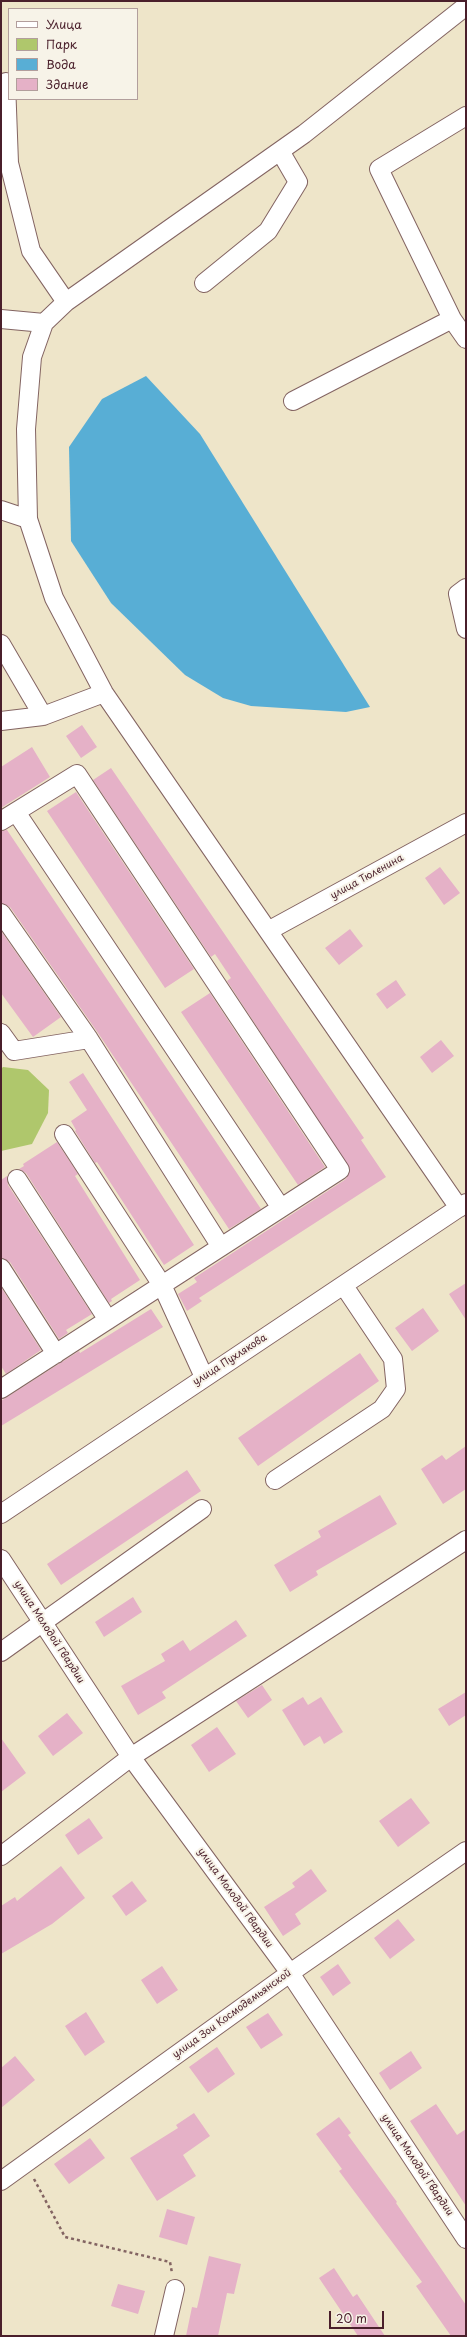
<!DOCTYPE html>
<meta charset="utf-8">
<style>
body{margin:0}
#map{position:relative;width:467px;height:2337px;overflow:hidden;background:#eee5c9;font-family:"Playpen Sans",sans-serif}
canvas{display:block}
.frame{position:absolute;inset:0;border:2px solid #4a1f2b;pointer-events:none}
.legend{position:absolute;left:8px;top:8px;width:130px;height:92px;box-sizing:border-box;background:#f7f3e8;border:1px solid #b29e9c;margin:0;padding:5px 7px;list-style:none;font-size:12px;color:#4a1f2b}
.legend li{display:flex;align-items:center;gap:8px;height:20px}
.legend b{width:20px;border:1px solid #b29e9c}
.scale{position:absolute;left:329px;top:2311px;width:55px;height:18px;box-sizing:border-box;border:2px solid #4a1f2b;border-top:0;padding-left:5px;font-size:12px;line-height:14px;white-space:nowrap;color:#4a1f2b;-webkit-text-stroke:3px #f7f3e8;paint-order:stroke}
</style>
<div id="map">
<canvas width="467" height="2337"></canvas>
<div class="frame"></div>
<ul class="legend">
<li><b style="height:5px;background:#fff"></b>Улица</li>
<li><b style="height:11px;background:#afc76c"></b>Парк</li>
<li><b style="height:11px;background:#58aed5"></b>Вода</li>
<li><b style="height:11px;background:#e5b1c7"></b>Здание</li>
</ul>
<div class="scale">20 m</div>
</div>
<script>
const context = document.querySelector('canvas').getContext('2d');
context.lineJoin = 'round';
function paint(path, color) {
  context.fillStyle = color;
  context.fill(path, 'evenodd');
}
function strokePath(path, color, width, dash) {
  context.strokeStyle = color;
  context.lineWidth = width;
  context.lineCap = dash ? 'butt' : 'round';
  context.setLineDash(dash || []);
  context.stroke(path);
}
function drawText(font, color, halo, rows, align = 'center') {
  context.font = font + ' "Playpen Sans",sans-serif';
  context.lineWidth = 4;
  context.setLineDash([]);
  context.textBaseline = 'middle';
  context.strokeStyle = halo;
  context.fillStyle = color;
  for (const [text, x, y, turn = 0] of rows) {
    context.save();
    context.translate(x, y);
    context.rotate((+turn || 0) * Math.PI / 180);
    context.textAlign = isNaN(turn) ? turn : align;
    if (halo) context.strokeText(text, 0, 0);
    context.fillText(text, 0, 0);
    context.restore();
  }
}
const green = new Path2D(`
 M3,1067L28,1070L49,1090L48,1113L32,1144L1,1151V1069Z`);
const water = new Path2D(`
 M146,376L200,434L370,707L346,712L251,706L223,698L185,675L111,603L71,541L69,447L102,399Z`);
const building = new Path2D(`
 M82,725L97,747L81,758L66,736Z
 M32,747L50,777L1,808V767Z
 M111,768L364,1138L361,1140L386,1177L199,1298L202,1301L187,1311L178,1294L197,1282L194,1278L346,1179L350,1169L227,981L231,978L215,954L211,957L93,780Z
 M76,792L194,969L165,988L47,811Z
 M7,830L261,1209L229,1229L98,1033L10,907L1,903V831Z
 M440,867L460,893L444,905L425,878Z
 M350,929L363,946L339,965L325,948Z
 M1,931L61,1017L33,1037L1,993Z
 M396,980L406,995L387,1009L376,994Z
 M210,993L325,1167L298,1185L181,1012Z
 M441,1040L454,1056L432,1073L420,1057Z
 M83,1073L194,1245L164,1265L97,1162L95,1163L75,1131L76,1130L71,1121L87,1110L69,1082Z
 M57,1142L78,1174L75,1176L140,1280L111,1299L112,1301L109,1303L26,1173L19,1169L24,1166L23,1164Z
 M7,1176L8,1185L92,1314L66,1330L68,1333L59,1339L10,1262L1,1258V1180Z
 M466,1283V1320L449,1294Z
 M1,1287L41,1350L6,1374L1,1366Z
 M423,1308L439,1331L412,1351L395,1328Z
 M151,1309L163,1327L1,1426V1401L79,1351L80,1353Z
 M360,1353L379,1381L258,1466L238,1438Z
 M466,1446V1489L443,1504L421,1469L442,1455L446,1460Z
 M187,1470L201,1491L61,1585L47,1564Z
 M380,1495L397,1524L316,1571L318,1575L290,1592L274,1565L321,1537L318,1531Z
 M133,1597L142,1612L104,1637L95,1622Z
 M236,1620L247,1636L162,1692L166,1698L138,1715L121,1686L165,1661L161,1654L183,1640L190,1651Z
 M262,1685L272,1700L248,1718L236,1701Z
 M466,1692V1715L449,1726L438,1709Z
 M303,1697L308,1705L321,1697L343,1732L324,1744L320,1736L304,1746L282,1710Z
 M67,1713L83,1733L53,1756L38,1736Z
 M217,1727L236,1754L209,1772L191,1745Z
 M1,1738L26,1773L1,1792Z
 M411,1798L430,1823L398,1847L379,1821Z
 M89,1818L103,1838L78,1855L65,1835Z
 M61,1866L85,1898L52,1924L1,1954V1906L15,1897L17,1901Z
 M311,1869L327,1891L295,1914L301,1924L283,1936L264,1907L295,1887L292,1883Z
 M132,1881L147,1901L126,1916L112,1896Z
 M398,1919L415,1940L390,1959L374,1938Z
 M338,1964L351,1983L333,1996L320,1977Z
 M162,1966L178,1990L157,2004L141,1980Z
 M86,2012L105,2042L85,2056L65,2026Z
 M268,2013L283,2035L261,2049L246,2027Z
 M217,2047L235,2074L208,2093L189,2067Z
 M411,2051L422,2068L390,2090L379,2073Z
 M15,2056L35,2080L1,2108V2068Z
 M436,2104L457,2135L466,2129V2206L410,2121Z
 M194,2113L210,2136L183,2155L196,2176L157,2201L130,2158L178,2128L176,2125Z
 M339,2117L351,2133L348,2135L397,2202L396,2203L466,2305V2336H451L416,2286L422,2282L339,2171L342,2169L316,2134Z
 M90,2138L105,2158L69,2184L54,2164Z
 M167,2209L195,2217L187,2245L159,2237Z
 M209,2256L241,2264L234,2294L227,2293L218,2336H186L192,2307L197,2308Z
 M334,2268L353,2297L357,2294L385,2336H358L319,2278Z
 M118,2284L145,2291L138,2314L111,2306Z`);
const path = new Path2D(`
 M34,2179L65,2237L170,2262L172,2273`);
const minor = new Path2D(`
 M6,82L9,163L31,251L66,302
 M466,116L379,169L452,319L466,339
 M204,283L268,231L298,182L280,151
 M1,319L44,323
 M293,401L452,319
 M1,510L28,519
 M466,588L458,594L466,629
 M1,644L43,716
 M1,721L43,716L104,693
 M16,812L281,1208
 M1,821L77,774L340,1170L1,1389
 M1,913L89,1039L221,1247
 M268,931L466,823
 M1,1033L14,1051L89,1039
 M64,1134L162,1285L204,1377
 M17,1179L108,1320
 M459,1208L104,693L54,598L28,519L26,429L32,357L44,323L66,302L304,134L466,6
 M1,1268L56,1354
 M275,1480L382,1409L396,1389L393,1359L344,1286
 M1,1514L466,1203
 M1,1559L131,1757L290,1973L466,2239
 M1,1652L202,1509
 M1,1856L131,1757L466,1540
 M1,2181L290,1973L466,1851
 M164,2336L175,2289`);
const streetNames = [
 ["улица Тюленина",367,877,-29],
 ["улица Пухлякова",230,1360,-33],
 ["улица Молодой Гвардии",49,1632,57],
 ["улица Молодой Гвардии",235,1898,54],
 ["улица Зои Космодемьянской",232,2014,-36],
 ["улица Молодой Гвардии",417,2165,56]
];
paint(green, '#afc76c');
paint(water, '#58aed5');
paint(building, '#e5b1c7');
strokePath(minor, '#836462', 20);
strokePath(path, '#836462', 2.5, [3, 3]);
strokePath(minor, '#fff', 18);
drawText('10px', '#4a1f2b', '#f7f3e8', streetNames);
</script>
